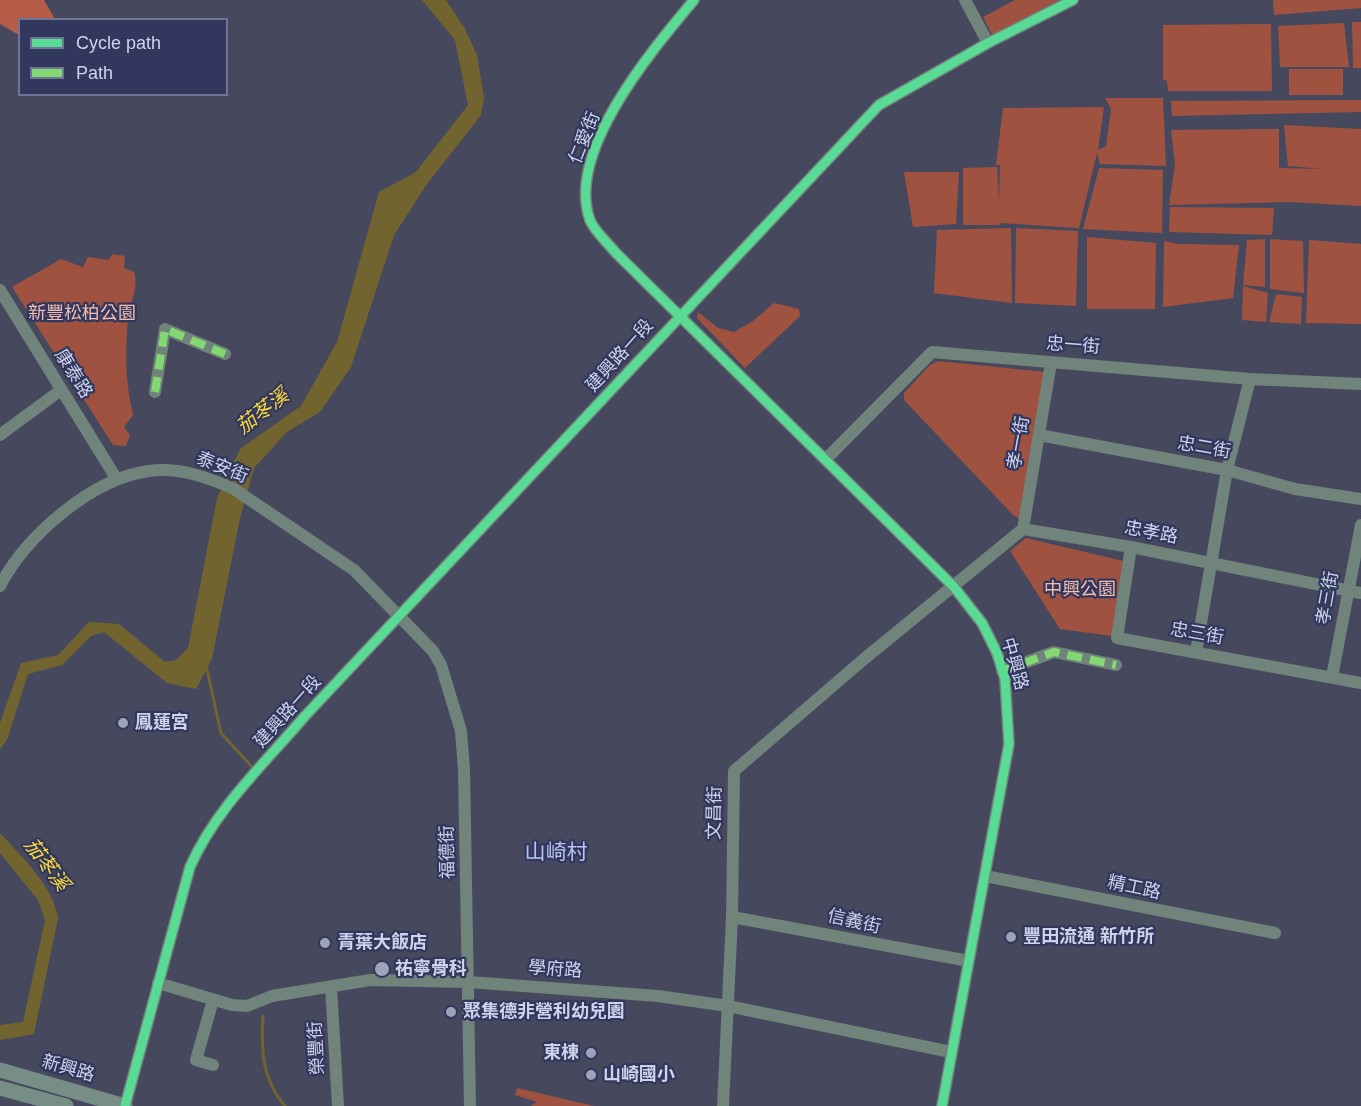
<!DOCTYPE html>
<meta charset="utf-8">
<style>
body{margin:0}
#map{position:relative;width:1361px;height:1106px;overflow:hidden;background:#46495e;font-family:Arial,sans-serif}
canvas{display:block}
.legend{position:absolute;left:18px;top:18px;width:210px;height:78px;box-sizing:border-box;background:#31375d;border:2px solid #707596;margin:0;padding:8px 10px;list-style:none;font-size:18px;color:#ced3eb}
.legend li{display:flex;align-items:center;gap:12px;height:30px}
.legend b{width:30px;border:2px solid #707596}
</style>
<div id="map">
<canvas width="1361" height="1106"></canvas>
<ul class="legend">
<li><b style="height:8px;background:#5adb95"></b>Cycle path</li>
<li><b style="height:8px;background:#83d873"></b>Path</li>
</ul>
</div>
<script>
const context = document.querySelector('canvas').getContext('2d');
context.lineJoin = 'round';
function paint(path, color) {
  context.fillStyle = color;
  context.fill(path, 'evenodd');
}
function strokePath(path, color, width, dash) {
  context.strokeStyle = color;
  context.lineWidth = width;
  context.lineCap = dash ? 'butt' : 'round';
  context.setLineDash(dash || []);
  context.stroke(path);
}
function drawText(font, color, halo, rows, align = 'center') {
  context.font = font + ' Arial,"Noto Sans TC",sans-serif';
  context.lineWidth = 4.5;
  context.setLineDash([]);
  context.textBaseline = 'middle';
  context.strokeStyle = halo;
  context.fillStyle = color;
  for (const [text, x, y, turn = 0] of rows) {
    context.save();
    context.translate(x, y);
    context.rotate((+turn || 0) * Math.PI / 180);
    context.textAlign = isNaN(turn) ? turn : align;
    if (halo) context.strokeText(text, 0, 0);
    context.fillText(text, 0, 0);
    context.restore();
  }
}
const green = new Path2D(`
 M1015,0H1059L992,35L983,17Z
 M1273,0H1361V8L1274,15Z
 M1352,22H1361V68H1353Z
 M1344,23L1349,67H1280L1278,26Z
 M1271,24L1272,91H1168L1167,81L1163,79V25Z
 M1289,69H1343V95H1289Z
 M1105,98H1163L1166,166L1100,164L1097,153L1079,228L1000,223L999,225H963V168L997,167L999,202L1000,165H996L1003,108L1104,107L1098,150L1106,146L1111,109Z
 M1361,100V112L1172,116L1171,101Z
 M1284,125L1361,129V206L1290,202L1169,205L1175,165L1171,130L1279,129V168L1324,169L1288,166Z
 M1099,168L1163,170L1162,233L1083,229Z
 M904,172H959L956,224L913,227Z
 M1170,207L1274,208L1272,235L1169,232Z
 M1011,228L1012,303L934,293L937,230Z
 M1016,228L1078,231L1076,306L1015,303Z
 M1087,237L1156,243L1155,309H1087Z
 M1265,239V287L1243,285L1247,240Z
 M1270,239L1303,241L1304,293L1270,289Z
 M1309,240L1361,244V324L1306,323Z
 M1164,241L1179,244L1239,245L1233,298L1163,307Z
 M112,254L125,256L124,268L134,272C139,287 130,303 128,318C125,351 125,382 133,415L124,427L130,435L126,446L113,445L12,287L61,259L83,267L88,257L109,260Z
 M1243,286L1268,293L1266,322L1242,320Z
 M1276,294L1302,297L1301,324L1269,322Z
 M774,303L799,309L800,316L745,368L697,318L698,312L718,328L734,332L753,321Z
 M938,361L1045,372L1020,518L1014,516L904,400V393L930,365Z
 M1026,538L1123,561L1112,636L1060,629L1010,551Z
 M517,1088L594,1106H531L537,1102L515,1095Z`);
const forest = new Path2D(`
 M0,0H44L55,19L20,20L19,35L0,24Z`);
const water = new Path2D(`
 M422,0H446L465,29L477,55L484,98L481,115L427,184L394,235L351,367L320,412L287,432L254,468L240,518L212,659L196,689L167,683L104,632L91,636L62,665L28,674L7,740L0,749V723L21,663L58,655L89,622L119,624L165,662L176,660L188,648L217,498L240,449L301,406L337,342L379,192L416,172L468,105L455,40Z
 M0,833C22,857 53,886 58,918L34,1034L0,1040V1025L23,1022L45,920L38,900L0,853Z`);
const stream = new Path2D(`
 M206,665L221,733L253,768
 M263,1016C261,1050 262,1080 285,1106`);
const minor = new Path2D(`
 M694,0C653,49 565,152 590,220C594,231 608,243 616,253L954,587L982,623L997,653L1005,679L1009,744L942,1106
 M965,0L988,43
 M0,290L116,478
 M155,392L165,329L225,354
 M0,435L61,390
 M1039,435L1227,470L1295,489L1361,499
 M826,459L932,352L1250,379L1361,384
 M1023,529L1051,363
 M1131,547L1117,638L1361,683
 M0,586C25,536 93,478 149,471C179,467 207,477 234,489L354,570L433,651L441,665L461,731L464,770L470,1106
 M1196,652L1227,470L1250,379
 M1002,671L1054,652L1116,665
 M1332,677L1361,525
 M985,876L1275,933
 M732,917L969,961
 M158,983L232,1005L247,1006L272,996L370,980L469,982L658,996L728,1006L951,1052
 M331,987L338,1106
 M213,1000L196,1060L213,1065
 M125,1106L190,867C216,808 264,764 305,716L879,105L988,43L1073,0
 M723,1106L732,917L734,771L864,659L1023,529L1131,547L1361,593`);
const major = new Path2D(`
 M0,1070L125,1106
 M0,1088L66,1106`);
const quiet = new Path2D(`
 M155,392L165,329L225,354
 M1002,671L1054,652L1116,665`);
const cycleway = new Path2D(`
 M694,0C653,49 565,152 590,220C594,231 608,243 616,253L954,587L982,623L997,653L1005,679L1009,744L942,1106
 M125,1106L190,867C216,808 264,764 305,716L879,105L988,43L1073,0`);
const markers = [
 [123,723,6,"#9ea3ba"],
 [1011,937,6,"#9ea3ba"],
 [325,943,6,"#9ea3ba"],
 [382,969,8,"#9ea3ba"],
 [451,1012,6,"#9ea3ba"],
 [591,1053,6,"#9ea3ba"],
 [591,1075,6,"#9ea3ba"]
];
const streetNames = [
 ["仁愛街",585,138,-68],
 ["忠一街",1073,346,4],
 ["建興路一段",620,356,-48],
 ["康泰路",73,374,58],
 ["孝一街",1019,443,-80],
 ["忠二街",1204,448,10],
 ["泰安街",222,468,22],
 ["忠孝路",1151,533,11],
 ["孝三街",1328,598,-80],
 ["忠三街",1197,634,10],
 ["中興路",1014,664,74],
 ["建興路一段",288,712,-48],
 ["文昌街",715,813,-89],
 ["福德街",448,852,-91],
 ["精工路",1134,888,12],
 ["信義街",854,922,13],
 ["學府路",555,970,4],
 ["榮豐街",317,1048,-93],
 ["新興路",68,1069,16]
];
const parkNames = [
 ["新豐松柏公園",82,314],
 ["中興公園",1080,590]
];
const poiNames = [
 ["鳳蓮宮",135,723],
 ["豐田流通 新竹所",1023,937],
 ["青葉大飯店",337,943],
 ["祐寧骨科",395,969],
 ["聚集德非營利幼兒園",463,1012],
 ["東棟",579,1053,"right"],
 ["山崎國小",603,1075]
];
const waterNames = [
 ["茄苳溪",263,412,-38],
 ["茄苳溪",46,865,53]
];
const quarterNames = [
 ["山崎村",556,853]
];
paint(green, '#a05240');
paint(forest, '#b65d49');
paint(water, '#72642f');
strokePath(stream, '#72642f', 3);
strokePath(minor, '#70847b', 12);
strokePath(major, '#768e86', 15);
strokePath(quiet, '#83d873', 8, [15, 8]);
strokePath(cycleway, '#5adb95', 9);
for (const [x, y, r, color] of markers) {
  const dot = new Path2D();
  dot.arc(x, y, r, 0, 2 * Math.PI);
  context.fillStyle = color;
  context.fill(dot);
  strokePath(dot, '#31375d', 2);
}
drawText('18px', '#ced3eb', '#31375d', streetNames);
drawText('18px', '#f4bdaf', '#31375d', parkNames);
drawText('bold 18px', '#ced3eb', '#31375d', poiNames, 'left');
drawText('italic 20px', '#fcd839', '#31375d', waterNames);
drawText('21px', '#bac4f2', '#31375d', quarterNames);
</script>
